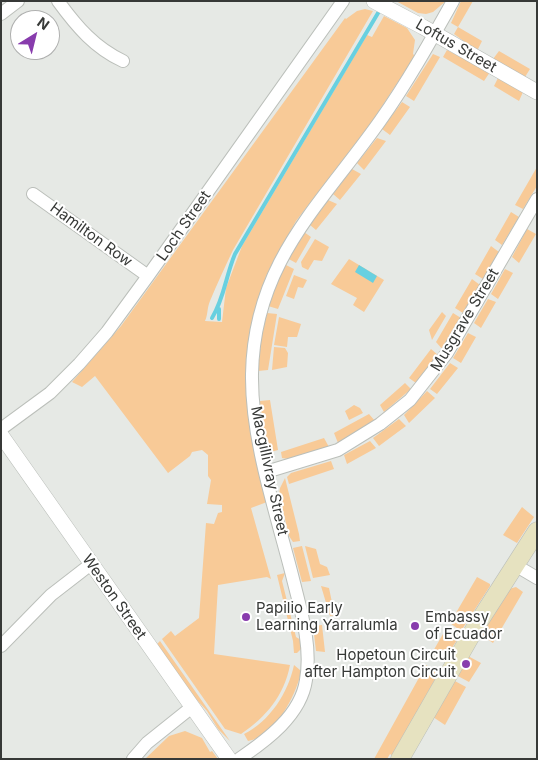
<!DOCTYPE html>
<style>
body{margin:0}
#map{position:relative;width:538px;height:760px;overflow:hidden;background:#e6e9e5;font-family:Inter,sans-serif}
canvas{display:block}
.frame{position:absolute;inset:0;border:2px solid #373937;pointer-events:none}
.north{position:absolute;left:10px;top:10px;width:50px;height:50px;box-sizing:border-box;background:#fff;border:1px solid #afb0af;border-radius:50%;rotate:36deg;font-size:14px;font-weight:700;line-height:20px;text-align:center;color:#373937}
.north::after{content:'';display:block;margin:auto;width:18px;height:22px;background:#883cad;clip-path:polygon(50% 0,100% 100%,50% 72%,0 100%)}
</style>
<div id="map">
<canvas width="538" height="760"></canvas>
<div class="frame"></div>
<div class="north">N</div>
</div>
<script>
const context = document.querySelector('canvas').getContext('2d');
context.lineJoin = 'round';
function paint(path, color) {
  context.fillStyle = color;
  context.fill(path, 'evenodd');
}
function strokePath(path, color, width, dash) {
  context.strokeStyle = color;
  context.lineWidth = width;
  context.lineCap = dash ? 'butt' : 'round';
  context.setLineDash(dash || []);
  context.stroke(path);
}
function drawText(font, color, halo, rows, align = 'center') {
  context.font = font + ' Inter,sans-serif';
  context.lineWidth = 4;
  context.setLineDash([]);
  context.textBaseline = 'middle';
  context.strokeStyle = halo;
  context.fillStyle = color;
  for (const [text, x, y, turn = 0] of rows) {
    context.save();
    context.translate(x, y);
    context.rotate((+turn || 0) * Math.PI / 180);
    context.textAlign = isNaN(turn) ? turn : align;
    if (halo) context.strokeText(text, 0, 0);
    context.fillText(text, 0, 0);
    context.restore();
  }
}
const green = new Path2D(`
 M396,1H446L433,12L426,14L418,13Z
 M461,1H473L458,27L482,41L477,51L454,34L458,27L451,23Z
 M365,9L373,11L233,250C225,267 217,284 210,301C207,308 208,314 205,321L222,322L226,288L242,246L367,35L372,37L384,16L407,28L415,40L413,54L415,56L371,123L296,221L266,276L253,319L248,354L267,502L251,508L271,579L267,577L218,585L214,654L290,665C284,696 266,717 241,734L225,729L162,639L171,631L175,636L199,618L206,523L214,524L218,513L222,512V505L207,504L211,480L208,476V455L202,450L192,452L190,456L168,473L95,376L82,387L72,382L121,326L345,18L346,19L357,11Z
 M447,50L490,72L484,81L443,57Z
 M499,51L530,69L525,77L493,59Z
 M433,54L440,57L414,101L406,96Z
 M498,78L523,92L519,101L494,86Z
 M402,102L410,107L390,135L382,129Z
 M377,138L386,141L364,170L357,163Z
 M537,167V186L523,209L515,205Z
 M352,169L361,174L340,200L333,194Z
 M328,200L337,204L316,230L310,225Z
 M511,212L519,217L502,245L495,240Z
 M527,229L536,234L519,263L512,257Z
 M304,232L311,237L296,263L287,258Z
 M315,239L329,247L322,261L314,260L308,270L302,267L301,262Z
 M491,246L499,252L483,279L475,274Z
 M349,259L384,280L364,312L353,305L357,298L331,284Z
 M284,264L294,269L278,309L268,306Z
 M505,269L513,273L498,299L491,294Z
 M294,275L307,280L303,288L298,287L294,299L286,296Z
 M472,279L480,285L463,313L455,308Z
 M488,299L496,302L481,328L474,323Z
 M442,312L446,316L432,340L429,330Z
 M267,313L277,314L268,370L258,371L261,339Z
 M453,313L461,318L443,350L436,342Z
 M279,317L301,324L297,337H288L287,347L274,345Z
 M468,333L476,337L461,363L453,358Z
 M274,347L285,348L288,353L287,367L272,370Z
 M431,349L438,355L416,383L409,378Z
 M450,363L458,368L437,394L430,389Z
 M405,383L411,389L384,412L380,405Z
 M427,391L435,398L409,423L404,415Z
 M270,400L278,450L271,452L263,426L260,403V401Z
 M354,405L360,408L363,413L349,420L345,411Z
 M369,414L375,421L338,443L334,433Z
 M399,419L406,426L379,446L373,438Z
 M324,438L329,447L288,459L282,458L281,452Z
 M370,441L376,448L347,464L344,455Z
 M331,461L334,469L289,484L287,477L291,473Z
 M285,478L299,534L300,541L293,542L289,536L279,494L280,488Z
 M522,507L534,517L517,543L503,535Z
 M302,546L311,581L302,582L293,548Z
 M305,546L316,549L320,564L327,567L330,575L313,578Z
 M285,573L282,581L296,637L301,640V649L297,653H294L293,641L277,575Z
 M477,577L490,584V586L461,631L450,623Z
 M321,586L329,588L334,612L340,610L341,614L330,616Z
 M516,587L523,592L493,643L480,634L509,589Z
 M322,625L325,652L316,651L313,626Z
 M447,627L459,637L444,660L432,653Z
 M160,641L230,741L218,729L207,711L195,698L157,644Z
 M468,656L481,663L469,682L456,675L461,665L467,670L472,661L470,659L468,662L464,660Z
 M294,665L300,670L301,673C295,696 276,736 248,741L244,734C270,721 288,693 294,665Z
 M426,665L438,674L393,756L390,754L387,759H374Z
 M453,680L466,687L445,725L433,717Z
 M185,731L202,738L210,752L212,751L218,759H145L169,736Z`);
const water = new Path2D(`
 M359,265L377,276L373,283L355,272Z`);
const stream = new Path2D(`
 M212,318C224,299 226,275 235,254L381,8
 M219,319V309`);
const minor = new Path2D(`
 M58,1C77,27 95,48 123,61
 M1,14L18,1
 M33,194L148,276
 M1,429L50,393L79,364L107,332L148,276L343,1
 M266,472L338,450L380,424L410,400L447,353L537,199
 M515,565L537,578
 M1,646L51,595L91,564
 M133,759L147,743L192,707
 M239,759C267,740 301,715 306,680C312,646 301,611 293,579C277,515 251,441 252,374C254,262 320,206 380,121C407,83 430,42 453,1`);
const tertiary = new Path2D(`
 M374,1L423,27L537,92
 M1,435L229,759`);
const secondary = new Path2D(`
 M400,759L478,623L537,531`);
const markers = [
 [246,617,5,"#883cad"],
 [415,626,5,"#883cad"],
 [466,664,5,"#883cad"]
];
const streetNames = [
 ["Loftus Street",456,46,30],
 ["Loch Street",184,226,-55],
 ["Hamilton Row",91,235,36],
 ["Musgrave Street",465,320,-59],
 ["Macgillivray Street",269,471,78],
 ["Weston Street",114,597,55]
];
const poiNames = [
 ["Papilio Early",256,608],
 ["Learning Yarralumla",256,625],
 ["Embassy",425,617],
 ["of Ecuador",425,634],
 ["Hopetoun Circuit",456,655,"right"],
 ["after Hampton Circuit",456,672,"right"]
];
paint(green, '#f8ca97');
paint(water, '#68d0e0');
strokePath(stream, '#68d0e0', 4);
strokePath(minor, '#bbbfba', 14);
strokePath(tertiary, '#bbbfba', 16);
strokePath(secondary, '#bbbfba', 19);
strokePath(minor, '#fff', 12);
strokePath(tertiary, '#fff', 15);
strokePath(secondary, '#e6e2c0', 18);
for (const [x, y, r, color] of markers) {
  const dot = new Path2D();
  dot.arc(x, y, r, 0, 2 * Math.PI);
  context.fillStyle = color;
  context.fill(dot);
  strokePath(dot, '#fff', 2);
}
drawText('15px', '#373937', '#fff', streetNames);
drawText('15px', '#373937', '#fff', poiNames, 'left');
</script>
